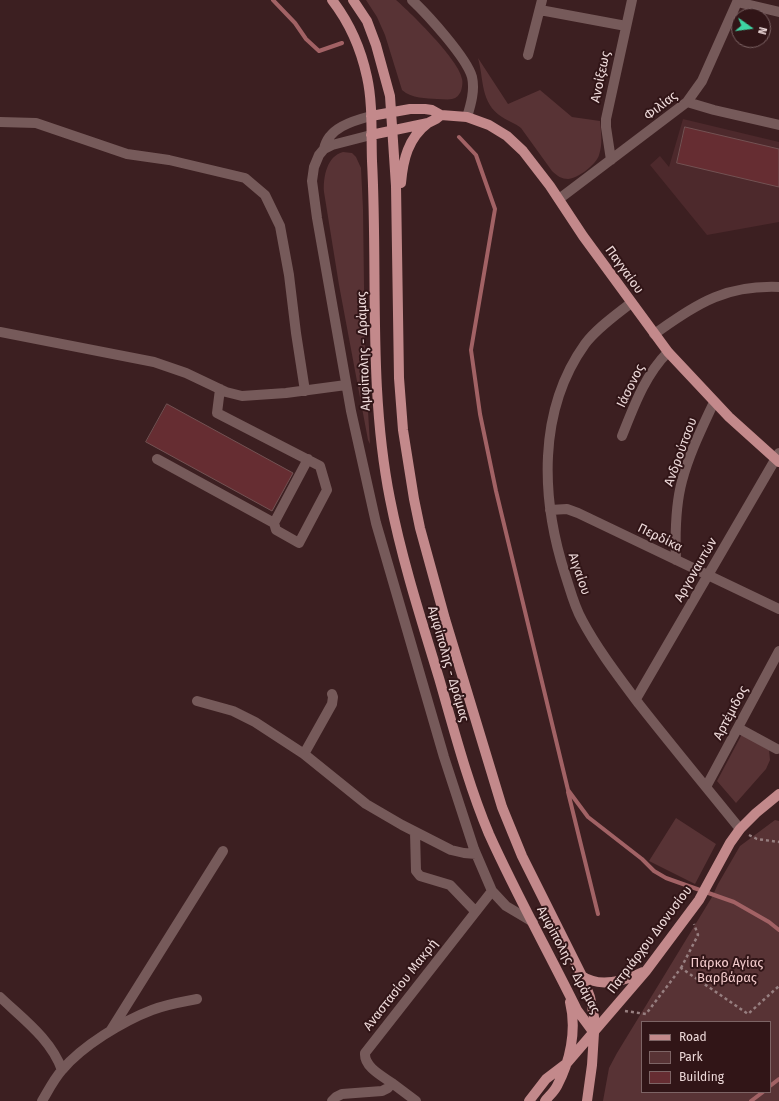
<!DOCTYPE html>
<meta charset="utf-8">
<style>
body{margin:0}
#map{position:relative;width:779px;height:1101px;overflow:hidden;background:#3c1f21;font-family:"Fira Sans",sans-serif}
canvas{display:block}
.legend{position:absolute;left:641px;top:1021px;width:130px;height:72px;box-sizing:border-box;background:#311517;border:1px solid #7d6465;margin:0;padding:5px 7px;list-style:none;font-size:12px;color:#eedada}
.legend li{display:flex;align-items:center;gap:8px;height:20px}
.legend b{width:20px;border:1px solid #7d6465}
.north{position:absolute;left:731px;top:8px;width:40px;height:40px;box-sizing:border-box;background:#311517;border:1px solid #7d6465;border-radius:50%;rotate:104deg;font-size:11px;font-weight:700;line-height:16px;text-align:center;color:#eedada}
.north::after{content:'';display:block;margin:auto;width:14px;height:18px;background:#3ed4a3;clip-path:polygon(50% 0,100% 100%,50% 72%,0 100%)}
</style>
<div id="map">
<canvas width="779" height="1101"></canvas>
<ul class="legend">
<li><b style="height:5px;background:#c3898b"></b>Road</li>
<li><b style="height:11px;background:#583335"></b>Park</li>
<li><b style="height:11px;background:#662d32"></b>Building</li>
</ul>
<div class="north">N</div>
</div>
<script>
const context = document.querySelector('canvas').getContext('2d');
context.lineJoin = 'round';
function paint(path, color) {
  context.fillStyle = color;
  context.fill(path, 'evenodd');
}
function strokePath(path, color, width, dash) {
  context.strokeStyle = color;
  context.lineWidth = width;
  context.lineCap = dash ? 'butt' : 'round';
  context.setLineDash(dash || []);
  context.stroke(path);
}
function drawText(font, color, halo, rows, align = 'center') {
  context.font = font + ' "Fira Sans",sans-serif';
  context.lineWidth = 4;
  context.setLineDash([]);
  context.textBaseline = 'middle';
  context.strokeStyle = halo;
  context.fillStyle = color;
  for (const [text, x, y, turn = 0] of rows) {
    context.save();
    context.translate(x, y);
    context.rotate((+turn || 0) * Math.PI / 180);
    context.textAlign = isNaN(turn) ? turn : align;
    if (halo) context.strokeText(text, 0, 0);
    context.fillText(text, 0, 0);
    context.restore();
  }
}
const built = new Path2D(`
 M683,119L779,142V222L707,235L650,165L660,156L669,167Z`);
const green = new Path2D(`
 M366,0H396C411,13 460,61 462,79C463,82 462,88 461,91C459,95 457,98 452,99C448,100 442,99 437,99C426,98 412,99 402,90L385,35L377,17Z
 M478,58L508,104L540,90L572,117L600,121C601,132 603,144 599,155C597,164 577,179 568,179C562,179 557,176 552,171L521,128C515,123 508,121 502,117C480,103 484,79 478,58Z
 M343,152L352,153L356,157L361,168L363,209L365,362L370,444L368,440L339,285L324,192C323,177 327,156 343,152Z
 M742,734L769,750L770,760L766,769L736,803L717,781Z
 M676,818L716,844L695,884L649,861Z
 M775,820L779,821V1101H603L609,1068L617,1053L712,897L718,884L740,846ZM642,1022H770V1092H642Z`);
const stream = new Path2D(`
 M273,0L295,23L306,39L319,51L342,43
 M459,137L476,155L495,209L471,350L480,414L496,491L568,790L588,817L642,859L654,871L666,878L680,883L734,902L769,922L779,930
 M568,792L598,914
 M770,1086L779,1079
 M751,1101L763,1092`);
const building = new Path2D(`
 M685,127L779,149V187L677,163Z
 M167,404L293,473L272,511L146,442Z`);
const path = new Path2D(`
 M749,835L757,839L779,842
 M681,968L698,935L694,924
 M625,1011L646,1014L681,968L748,1014L779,986`);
const minor = new Path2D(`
 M412,0C427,14 467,58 472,77C475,90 471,104 467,117
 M737,2L779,12
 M540,10L626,26
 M528,55L542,0
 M687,102L714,110L779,125
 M0,122L36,123L127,154L169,160L245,178L265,195L280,226L289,275L296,333L305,391
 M371,135L332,145L324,149L319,155L314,167L312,181L317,218L351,411L376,523L444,757L474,849L492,891
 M324,149C328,128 352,121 371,116
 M611,160L606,127V119L632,0
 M559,199L687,102L702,81L738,0
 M631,303C616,315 597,328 585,344C537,411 541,499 565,574C570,589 574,606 582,620C598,650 619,677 639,704C672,746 706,787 740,829
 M0,332L154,362L186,373L226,392L242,396L286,393L346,385
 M654,334C698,304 723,285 779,287
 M622,436C634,406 645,375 668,352
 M157,459L274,523L276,530L299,543L327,490L320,466L217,413L220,389
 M550,510L567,509L578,513L779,609
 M274,523L308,459
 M676,560C675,534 675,507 682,481C689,454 702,428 714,402
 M636,699L779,453
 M197,701L233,711L255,722L304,754L366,804L402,825L451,850L464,853L476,854
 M738,728L777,749
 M304,754L332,704L333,697L332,694
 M706,787L779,651
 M415,832L416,871L420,876L450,885L475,911
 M0,997C23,1019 51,1039 62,1070
 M111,1030L223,851
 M392,1083L416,1101
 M42,1101C48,1091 54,1079 62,1070C82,1046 123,1021 152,1010C167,1004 182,1002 197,999
 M332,1101L336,1097L342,1094L382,1091L388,1088L392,1083C382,1076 364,1067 365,1053L492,891L506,906L533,922`);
const major = new Path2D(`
 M332,0C349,22 361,49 367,77C373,104 371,133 372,161C378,274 368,388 390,499C402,560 421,619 439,678C454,730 468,784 489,834C516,894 548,951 577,1010L594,1033
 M353,0L367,21L376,45L390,96L396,186L399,378L403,430L414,499L420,528L445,619L502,807L522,856L582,976L590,997L594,1017V1033L592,1065L587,1101
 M371,116L410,109H425L432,110L441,115L467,117L489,125L507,136L523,151L550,186L583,236L668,352L729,417L779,462
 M371,135L428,123L436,119L441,115
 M401,183C403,160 408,138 428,123
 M582,976C599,988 625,981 643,972
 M529,1101L546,1079L567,1063L646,971L699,900L730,843L740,829L756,813L779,794
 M545,1101C549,1096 554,1092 557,1086C570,1062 577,1030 570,1002`);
const streetNames = [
 ["Ανοίξεως",601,77,-78],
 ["Φιλίας",661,106,-38],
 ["Παγγαίου",624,270,54],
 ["Αμφίπολης - Δράμας",364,351,-92],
 ["Ιάσονος",631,386,-64],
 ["Ανδρούτσου",681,452,-70],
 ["Περδίκα",660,538,26],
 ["Αργοναυτών",696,570,-60],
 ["Αιγαίου",579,574,71],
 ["Αμφίπολης - Δράμας",448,664,74],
 ["Αρτέμιδος",731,713,-62],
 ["Πατριάρχου Διονυσίου",650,940,-53],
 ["Αμφίπολης - Δράμας",568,960,62],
 ["Αναστασίου Μακρή",401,985,-52]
];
const parkNames = [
 ["Πάρκο Αγίας",727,963],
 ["Βαρβάρας",727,978]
];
paint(built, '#4d292c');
paint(green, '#583335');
strokePath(stream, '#a26265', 4);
paint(building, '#662d32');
strokePath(building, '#735253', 1);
strokePath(path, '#977f80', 2.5, [3, 3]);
strokePath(minor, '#765a5a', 10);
strokePath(major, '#c3898b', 10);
drawText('13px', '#eedada', '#311517', streetNames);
drawText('13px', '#f4cccd', '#311517', parkNames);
</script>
